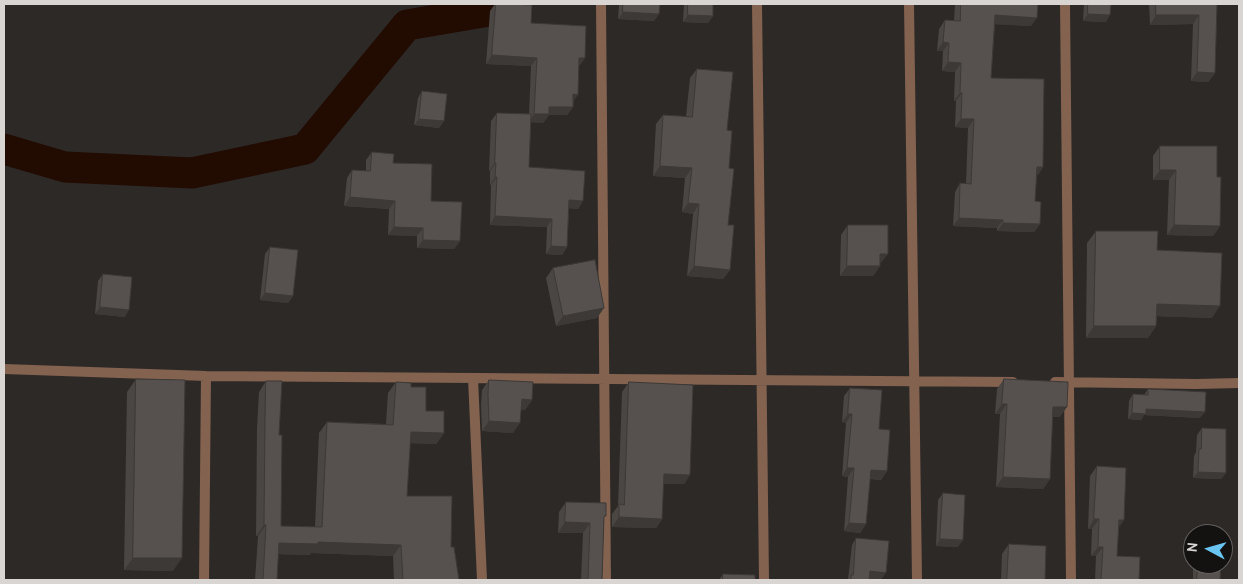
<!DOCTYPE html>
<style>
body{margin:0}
#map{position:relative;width:1243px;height:584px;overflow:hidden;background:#2d2927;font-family:Overpass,sans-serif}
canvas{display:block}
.frame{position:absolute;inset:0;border:5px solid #d8d5d3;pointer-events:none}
.north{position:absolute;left:1183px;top:524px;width:50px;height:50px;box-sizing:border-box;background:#141211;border:1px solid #62605f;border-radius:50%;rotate:276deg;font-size:14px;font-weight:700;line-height:20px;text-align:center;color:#d8d5d3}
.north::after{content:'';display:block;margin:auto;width:18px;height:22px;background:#69c4f1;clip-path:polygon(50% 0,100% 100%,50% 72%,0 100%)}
</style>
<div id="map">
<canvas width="1243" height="584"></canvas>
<div class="frame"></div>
<div class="north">N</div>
</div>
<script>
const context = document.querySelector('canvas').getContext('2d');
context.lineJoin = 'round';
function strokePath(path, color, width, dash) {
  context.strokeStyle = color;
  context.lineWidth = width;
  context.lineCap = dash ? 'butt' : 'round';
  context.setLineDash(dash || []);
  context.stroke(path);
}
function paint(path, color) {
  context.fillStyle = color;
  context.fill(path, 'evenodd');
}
const river = new Path2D(`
 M4,149L65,167L192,173L305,149L407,25L489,11L498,4`);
const street = new Path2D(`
 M601,4L606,580
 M757,4L764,580
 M909,4L917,580
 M1065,4L1071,580
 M4,369L206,376L1013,382
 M473,378L482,580
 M1055,382L1196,384L1239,383
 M204,580L206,376`);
const wall = new Path2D(`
 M495,4H512L531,23L585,58L579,66L573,107L567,115H549L543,123L531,122L529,167L583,201L578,209L569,208L567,247L562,255L546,254L547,227L490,225L491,185H490V171H489L491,121L497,113L529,114L531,66L486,64L490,11Z
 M619,4H660L659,14L654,21L618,19Z
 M684,4H713V16L708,23L683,22Z
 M955,4H1038L1031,26L995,24L991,78L1043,167L1038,175H1037L1035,201L1040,224L1034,232L997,231V228L953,226L955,192L960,183L966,184L968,128L955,127L956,101H954L955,72L942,71L943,51H937L939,29L945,20L954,21Z
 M1084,4H1111L1106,22L1083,21Z
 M1149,4H1217L1215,73L1208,82L1191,81L1193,24L1150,25Z
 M697,69L727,130L729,168L728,225L730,270L723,279L687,276L693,214L682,212L685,178L653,176L656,124L663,115L686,116L690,78Z
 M422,91L444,121L439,128L414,125L418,98Z
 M1160,146L1217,177L1220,226L1213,236L1167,235L1169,180H1153V156Z
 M372,152L393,163L431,201L460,241L454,249L417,248V236L388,235L389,209L344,206L347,178L352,170L366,171V160Z
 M848,225L880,264V266L873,276H840L841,235Z
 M1096,231L1157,250L1212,318L1157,316L1156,326L1148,338H1086L1087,243Z
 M270,247L293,296L288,303L260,300L265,254Z
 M553,268L597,318L556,326L546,278Z
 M103,274L125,317L95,314L98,281Z
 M136,379L173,571L124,570L127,392Z
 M1004,379L1060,417H1053L1050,479L1043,489L996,487L1000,414H995L997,389Z
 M489,380L532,400L525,410L521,409L513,433L482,431L481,405L482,390Z
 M266,381L279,435L281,526L315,527L319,433L327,422L386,424L388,393L396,382L411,387L426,411L444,433L436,444L410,443L407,496L451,547L459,580H394L393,556L311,553L310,555L278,554L277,580H255L258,536H256L257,428L259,392Z
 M629,382L690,475L684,484H663L662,519L656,528L612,527V514L618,506L622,392Z
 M850,388L879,429L887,471L881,480L870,479L866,524L860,533L844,531L848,477L842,476L846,423L842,422L844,396Z
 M1148,389L1200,418L1144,415L1141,420L1128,419L1129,401L1133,394L1144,395Z
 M1202,428L1226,473L1221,479L1193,478L1194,456L1196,452L1197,435Z
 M1097,466L1124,520L1119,527L1117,556L1139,580H1095L1096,556H1091L1092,529H1088L1090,476Z
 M943,493L958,547L936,546L938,500Z
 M566,502L604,518L602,580H581L583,533H558L559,512Z
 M856,538L881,580L870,579L869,580H848V579L852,545Z
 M1009,544L1045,580H1001L1002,554Z
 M1193,564H1221L1220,580H1193Z
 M723,574L755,580H719Z`);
const shadedWall = new Path2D(`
 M623,12L659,14L654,21L618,19Z
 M1088,14L1110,15L1106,22L1083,21Z
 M688,15L713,16L708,23L683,22Z
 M995,15L1037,18L1031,26L989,24Z
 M1156,15H1199L1193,24L1150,25Z
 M943,42L949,43L943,51H937Z
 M492,55L537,58L531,66L486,64Z
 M579,58H585L579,66Z
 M948,62L961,63L955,72L942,71Z
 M1197,72L1215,73L1208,82L1191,81Z
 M960,93H962L956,101H954Z
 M573,94L578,95L572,103Z
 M549,107H573L567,115H549L543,123L529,122L534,114Z
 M419,119L444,121L439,128L414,125Z
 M961,119H974L968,128L955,127Z
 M495,163H496L490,171H489Z
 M660,166L692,168L685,178L653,176Z
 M1037,167H1043L1038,175H1031Z
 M1160,170H1176L1169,180H1153Z
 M495,177H497L491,185H490Z
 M350,197L395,201L389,209L344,206Z
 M569,200L583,201L578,209L564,208Z
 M688,203L699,204L693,214L682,212Z
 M495,216L552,219L547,227L490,225Z
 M959,218L1003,220L997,228L953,226Z
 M1003,223L1040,224L1034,232L997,231Z
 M1174,225L1220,226L1213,236L1167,235Z
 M394,227L423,228L417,236L388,235Z
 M423,240L460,241L454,249L417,248Z
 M551,246L567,247L562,255L546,254Z
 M880,254H888L880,264H873Z
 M694,266L730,270L723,279L687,276Z
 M847,266H880L873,276H840Z
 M265,293L293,296L288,303L260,300Z
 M1157,304L1220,306L1212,318L1148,316Z
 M100,307L129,310L125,317L95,314Z
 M604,308L597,318L556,326L563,316Z
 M1094,326H1156L1148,338H1086Z
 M522,399L532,400L525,410L515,409Z
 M1002,404H1007L1000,414H995Z
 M1053,407H1067L1060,417H1046Z
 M1146,409L1205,412L1200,418L1144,415L1141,420L1128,419L1132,413Z
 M848,414H852L846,423L842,422Z
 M489,421L520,423L513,433L482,431Z
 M411,432L444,433L436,444L403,443Z
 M847,468H854L848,477L842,476Z
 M871,470L887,471L881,480L865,478Z
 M1198,472L1226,473L1221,479L1193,478Z
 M664,474L690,475L684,484H657Z
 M1003,477L1050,479L1043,489L996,487Z
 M619,517L662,519L656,528L612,527Z
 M1094,519H1099L1092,529H1088Z
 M1119,520H1124L1117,530Z
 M565,522L590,523L583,533H558Z
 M849,523L866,524L860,533L844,531Z
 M264,525H266L258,536H256Z
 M940,539L963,540L958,547L936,546Z
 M318,542L401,545L393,556L311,553L310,555L271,554L279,543Z
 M1098,547H1103L1096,556H1091Z
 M133,558H182L173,571L124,570Z
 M870,571L886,573L881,580L865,578Z`);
const building = new Path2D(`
 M496,4H512L532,5L531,23L586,26L585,58H579L578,95L573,94V107H549V114H534L537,58L492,55Z
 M623,4H660L659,14L623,12Z
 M688,4H713V16L688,15Z
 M961,4H1038L1037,18L995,15L991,78L1044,79L1043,167H1037L1035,201L1041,202L1040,224L1003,223V220L959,218L960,183L971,184L974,119H961L962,93H960L961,63L948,62L949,43L943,42L945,20L960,21Z
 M1088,4H1111L1110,15L1088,14Z
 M1156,4H1217L1215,73L1197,72L1199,15H1156Z
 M697,69L733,72L727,130L732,131L729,168L734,169L728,225H734L730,270L694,266L699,204L688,203L692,168L660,166L663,115L692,117Z
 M422,91L447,94L444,121L419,119Z
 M497,113L531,114L529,167L585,171L583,201L569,200L567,247L551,246L552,219L495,216L497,177H495L496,163H495Z
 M1160,146H1217V177H1221L1220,226L1174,225L1176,170H1160Z
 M372,152L394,154L393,163L432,164L431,201L462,202L460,241L423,240V228L394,227L395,201L350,197L352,170L370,171Z
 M848,225H888V254H880V266H847Z
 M1096,231H1158L1157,250L1222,253L1220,306L1157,304L1156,326H1094Z
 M270,247L298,250L293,296L265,293Z
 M595,260L604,308L563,316L553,268Z
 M103,274L132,277L129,310L100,307Z
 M136,379L185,380L182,558H133Z
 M1004,379L1068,382L1067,407H1053L1050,479L1003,477L1007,404H1002Z
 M489,380L533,382L532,400L522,399L520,423L489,421L488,395Z
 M266,381H282L279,435H282L281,526L322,527L327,422L393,425L396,382L411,383V387H426V411H444V433L411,432L407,496H452L451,547H454L459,580H403L401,545L318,542V544L279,543L277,580H263L266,525H264L265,417Z
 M629,382L693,385L690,475L664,474L662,519L619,517V504L624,505Z
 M850,388L882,390L879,429L890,430L887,471L871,470L866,524L849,523L854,468H847L852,414H848Z
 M1148,389L1206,392L1205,412L1146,409V414L1132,413L1133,394L1148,395Z
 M1202,428L1226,429V473L1198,472L1199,449H1201Z
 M1097,466L1126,468L1124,520H1119L1117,556L1140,557L1139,580H1101L1103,547H1098L1099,519H1094Z
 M943,493L965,495L963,540L940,539Z
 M566,502L606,503V516H604L602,580H588L590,523L565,522Z
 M856,538L889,541L886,573L870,571L869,580H851V575H853Z
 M1009,544L1046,546L1045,580H1007Z
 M1198,564H1221L1220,580H1197Z
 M723,574L755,575V580H723Z`);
strokePath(river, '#220b00', 31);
strokePath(street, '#83624f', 10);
paint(wall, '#4a4644');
paint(shadedWall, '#3c3937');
paint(building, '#56514f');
strokePath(building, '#3c3937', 1);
</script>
